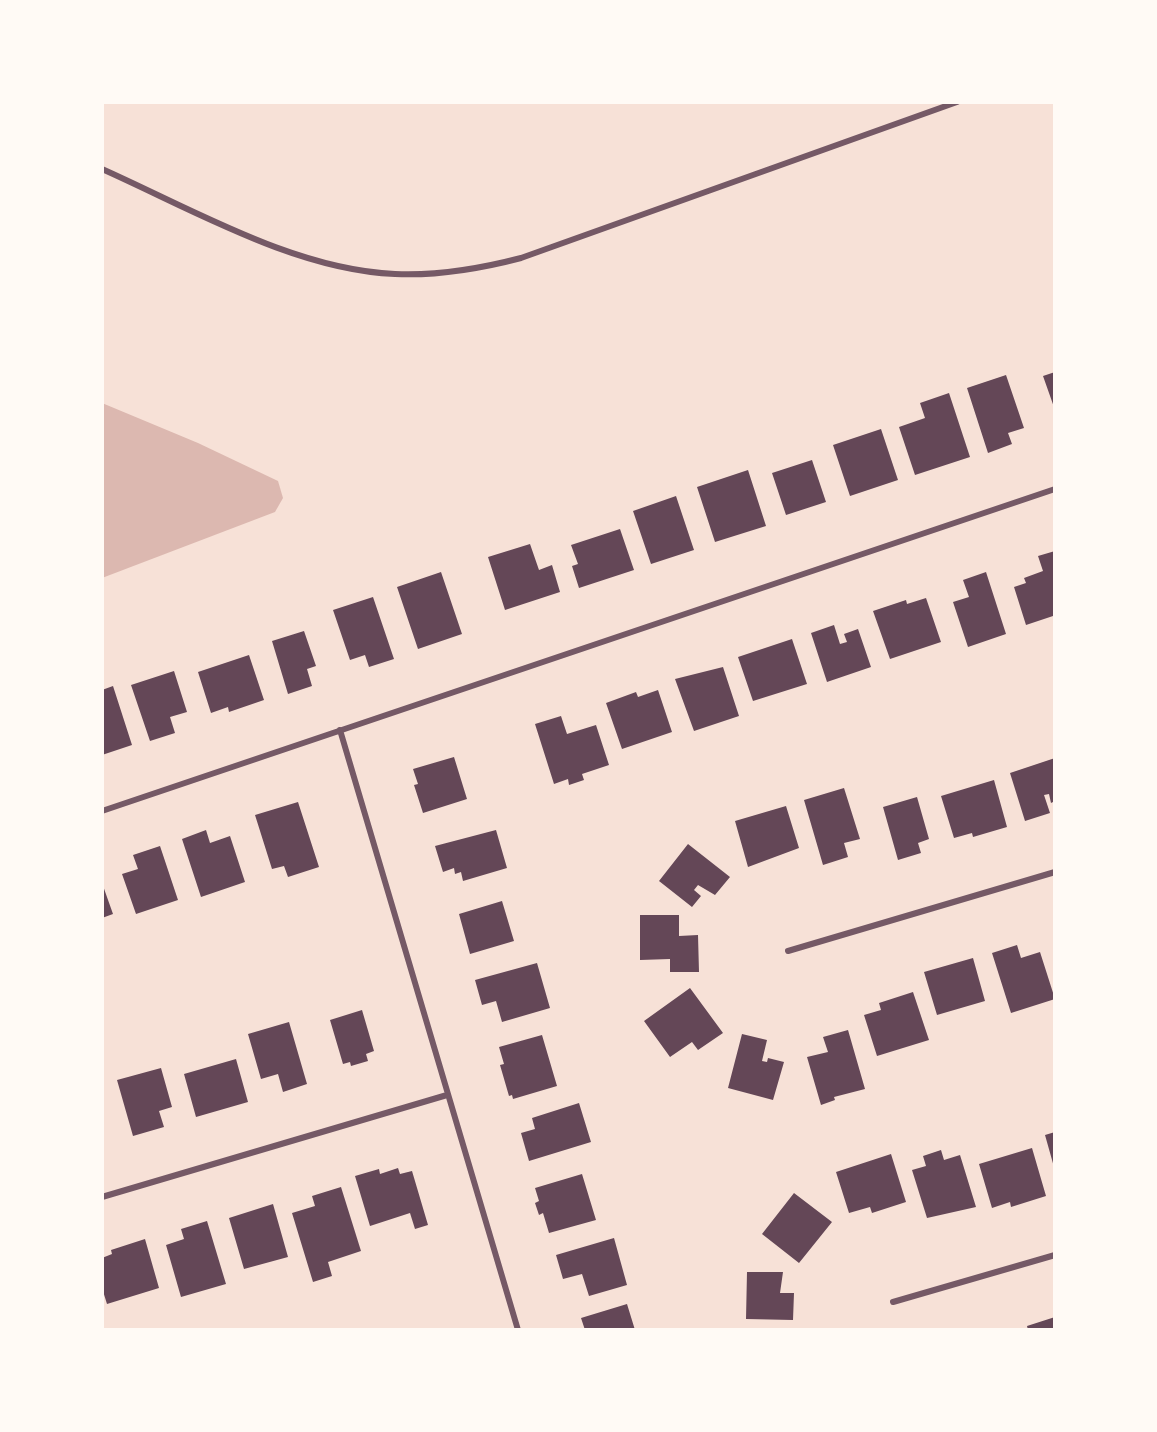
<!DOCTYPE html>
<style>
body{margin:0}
#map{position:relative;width:1157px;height:1432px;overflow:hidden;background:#f7e1d7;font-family:Poppins,sans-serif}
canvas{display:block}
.frame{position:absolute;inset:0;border:104px solid #fffaf5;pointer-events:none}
</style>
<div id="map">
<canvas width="1157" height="1432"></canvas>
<div class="frame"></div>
</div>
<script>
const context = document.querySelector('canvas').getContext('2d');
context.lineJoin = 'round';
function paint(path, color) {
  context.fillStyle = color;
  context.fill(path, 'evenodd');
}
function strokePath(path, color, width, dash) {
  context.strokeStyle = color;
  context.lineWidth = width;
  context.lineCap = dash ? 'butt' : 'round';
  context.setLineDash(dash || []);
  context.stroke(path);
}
const water = new Path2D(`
 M102,403L198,443L278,481L283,498L275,512L102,578Z`);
const building = new Path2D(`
 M1055,372V410L1043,376Z
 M1006,375L1024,428L1008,433L1012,444L988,453L967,388Z
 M949,393L970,457L915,475L899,427L925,418L920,403Z
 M881,429L898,480L850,496L833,445Z
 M812,460L826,502L786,515L772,473Z
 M748,470L766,526L715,542L697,487Z
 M676,496L694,550L651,564L633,511Z
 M620,529L634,570L579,588L572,566L578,564L571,545Z
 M530,544L539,570L552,565L560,592L505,610L488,557Z
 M1055,551V621L1053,616L1026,625L1014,587L1026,583L1024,578L1043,571L1038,556Z
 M441,572L462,634L418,649L397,587Z
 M986,572L1006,634L968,647L953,602L969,597L963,580Z
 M373,597L394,659L369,667L365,655L350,660L333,610Z
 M926,598L941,642L890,659L873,611L906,600L907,604Z
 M834,625L840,644L847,642L844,634L858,629L871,667L827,682L811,633Z
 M304,631L316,666L307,669L312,686L288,694L272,641Z
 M792,639L807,684L753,701L738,657Z
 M249,655L264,700L229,712L228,707L211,713L198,672Z
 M723,667L739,716L694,731L675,679Z
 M174,671L187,712L170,717L175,733L150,741L131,685Z
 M113,686L132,745L102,755V690Z
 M658,690L672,732L622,749L606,703L636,692L638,697Z
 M561,716L567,734L596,725L609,765L582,774L584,780L569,785L568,779L554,784L535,724Z
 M454,757L467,799L423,813L414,785L418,784L413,769Z
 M1055,758V801L1051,803L1049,794L1044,795L1050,813L1025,821L1010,773Z
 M994,780L1007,827L973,837L972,833L954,838L941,796Z
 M844,788L860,839L844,843L848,857L823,865L804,800Z
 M917,797L929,839L918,843L921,853L898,860L883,807Z
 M298,802L319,867L288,877L284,866L272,869L255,815Z
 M786,806L799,848L748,867L735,821Z
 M206,830L210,843L230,836L245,882L201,897L182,839Z
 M496,830L507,868L463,881L461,872L455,874L454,868L443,872L435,846Z
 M688,844L730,877L715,895L698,885L694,890L701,896L692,907L659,881Z
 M160,846L178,900L136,914L122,874L138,869L133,855Z
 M102,883L113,914L102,918Z
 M502,901L514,941L470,954L459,914Z
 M640,915H679V936L698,935L699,972H670V959L640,960Z
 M1017,945L1021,958L1040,952L1055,999L1011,1013L992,953Z
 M973,958L985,1001L937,1015L924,972Z
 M537,963L550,1008L502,1022L496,1001L482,1005L475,980Z
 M690,988L723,1033L698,1050L692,1042L670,1057L644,1021Z
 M913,992L929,1040L877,1056L864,1015L881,1010L879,1003Z
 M362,1010L374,1051L366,1054L368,1061L351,1066L350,1062L343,1064L330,1020Z
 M289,1022L307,1084L283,1092L278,1074L261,1079L248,1034Z
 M848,1030L865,1089L834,1097L835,1100L821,1105L807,1057L828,1052L823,1037Z
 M742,1034L767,1040L762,1061L767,1062L768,1058L784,1062L773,1100L728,1088Z
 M542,1035L557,1086L513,1099L512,1095L509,1096L500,1065L504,1064L499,1047Z
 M236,1059L248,1102L196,1117L184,1074Z
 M161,1068L172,1107L159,1111L164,1127L133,1136L117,1080Z
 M579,1103L591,1142L529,1161L521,1133L535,1129L532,1118Z
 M1055,1132V1167H1054L1045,1135Z
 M1032,1148L1046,1196L1011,1207L1010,1202L992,1208L979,1164Z
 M941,1150L944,1160L960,1155L976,1207L927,1218L912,1170L926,1166L923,1156Z
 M891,1154L906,1202L872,1213L870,1207L849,1213L836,1172Z
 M398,1168L400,1174L412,1171L428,1225L415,1229L410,1213L370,1226L355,1176L379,1169L380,1174Z
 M582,1174L596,1220L549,1233L543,1213L539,1215L535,1203L539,1201L535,1188Z
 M341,1187L361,1251L328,1262L332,1276L313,1282L292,1213L315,1206L312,1196Z
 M794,1193L832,1222L799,1263L762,1234Z
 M273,1204L288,1257L244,1269L229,1218Z
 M207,1221L226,1284L181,1297L166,1245L184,1239L181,1229Z
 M614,1238L627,1285L589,1296L582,1274L563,1279L556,1255Z
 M145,1239L159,1288L107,1304L102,1288V1258L112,1254L111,1250Z
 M747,1272H783L780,1293H794L793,1320L746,1319Z
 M627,1304L635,1330H585L581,1318Z
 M1055,1317V1330H1028L1027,1326Z`);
const minor = new Path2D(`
 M102,169C192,209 295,270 395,274C439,276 479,269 521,258L957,102
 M340,730L518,1330
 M102,811L1055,489
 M788,951L1055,872
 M102,1197L447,1095
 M893,1302L1055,1255`);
paint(water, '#dcb8b0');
paint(building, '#644757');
strokePath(minor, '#755966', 6);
</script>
